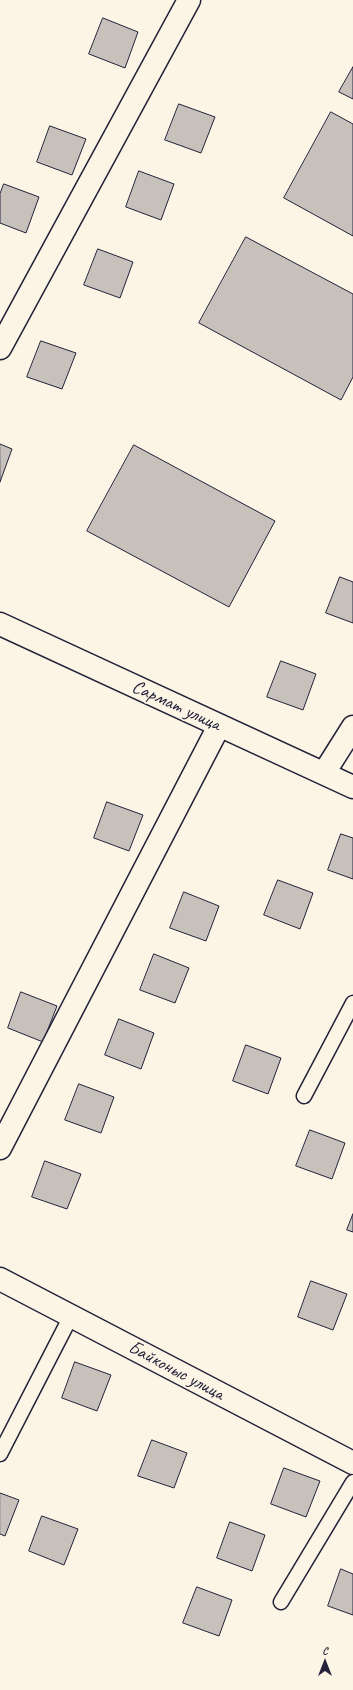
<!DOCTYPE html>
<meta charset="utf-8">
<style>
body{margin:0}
#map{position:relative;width:353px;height:1690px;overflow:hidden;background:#fcf5e5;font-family:Caveat,sans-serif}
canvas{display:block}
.north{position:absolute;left:305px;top:1642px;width:40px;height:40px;-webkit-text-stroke:3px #fcf5e5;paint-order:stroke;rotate:0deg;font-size:11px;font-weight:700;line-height:16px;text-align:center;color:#22223b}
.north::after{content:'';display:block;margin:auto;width:14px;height:18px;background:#22223b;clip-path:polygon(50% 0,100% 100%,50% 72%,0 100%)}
</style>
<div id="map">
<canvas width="353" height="1690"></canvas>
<div class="north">С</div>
</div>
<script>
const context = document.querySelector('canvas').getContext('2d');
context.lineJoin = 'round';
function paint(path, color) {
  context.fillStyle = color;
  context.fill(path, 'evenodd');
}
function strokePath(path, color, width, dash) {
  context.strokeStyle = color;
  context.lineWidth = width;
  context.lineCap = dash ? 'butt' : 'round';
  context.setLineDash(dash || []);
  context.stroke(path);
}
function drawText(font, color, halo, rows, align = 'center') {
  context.font = font + ' Caveat,sans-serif';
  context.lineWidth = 3;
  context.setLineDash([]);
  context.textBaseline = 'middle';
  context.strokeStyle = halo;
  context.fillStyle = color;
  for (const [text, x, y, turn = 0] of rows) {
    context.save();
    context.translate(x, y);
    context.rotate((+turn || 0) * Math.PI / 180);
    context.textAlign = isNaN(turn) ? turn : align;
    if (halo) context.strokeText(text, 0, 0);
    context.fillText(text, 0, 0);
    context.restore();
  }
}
const building = new Path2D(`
 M103,18L138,32L125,68L89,54Z
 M353,67V99L339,92Z
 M179,104L215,117L201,153L165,140Z
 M331,112L353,124V236L284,198Z
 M50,126L86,139L72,175L37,162Z
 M139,171L174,184L161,220L126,207Z
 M4,184L39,197L26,233L0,223V194Z
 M246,237L353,294V377L341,400L199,323Z
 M98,249L133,262L120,298L84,285Z
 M41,341L76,353L62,389L27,377Z
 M0,444L12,449L0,482Z
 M134,445L275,521L229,607L87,531Z
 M340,577L353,582V623L326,613Z
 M281,661L316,674L303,710L267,697Z
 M107,802L143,815L129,851L94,838Z
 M341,834L353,838V879L328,870Z
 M278,880L313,893L300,929L264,915Z
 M184,892L219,906L206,941L170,928Z
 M154,954L189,968L175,1003L140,990Z
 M21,992L57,1006L43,1042L8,1028Z
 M119,1019L154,1033L141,1069L105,1055Z
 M246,1045L281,1058L268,1094L233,1081Z
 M79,1084L114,1097L101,1133L65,1120Z
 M310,1130L345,1143L332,1179L296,1166Z
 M45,1161L81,1174L67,1209L32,1197Z
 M353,1214V1232L347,1230Z
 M311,1281L347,1294L333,1330L298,1317Z
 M75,1362L111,1375L97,1411L62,1398Z
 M152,1440L187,1453L174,1488L138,1476Z
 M284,1468L320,1481L306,1517L271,1504Z
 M0,1493L19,1500L5,1536L0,1534Z
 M42,1516L78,1529L64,1565L29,1551Z
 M230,1522L265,1535L252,1571L217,1558Z
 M341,1569L353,1574V1615L328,1606Z
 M197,1587L232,1600L219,1636L183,1623Z`);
const service = new Path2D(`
 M304,1096L353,1003
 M0,1454L71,1316
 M281,1602L353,1482`);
const minor = new Path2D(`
 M0,348L189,0
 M0,624L353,787
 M324,773L353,727
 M0,1148L219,726
 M0,1279L353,1463`);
const streetNames = [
 ["Сармат улица",176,706,25],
 ["Байконыс улица",176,1371,28]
];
paint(building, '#c6c1bb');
strokePath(building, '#22223b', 1);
strokePath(service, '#22223b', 17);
strokePath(minor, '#22223b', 25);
strokePath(service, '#fcf5e5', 14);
strokePath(minor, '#fcf5e5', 22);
drawText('19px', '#22223b', '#fcf5e5', streetNames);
</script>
